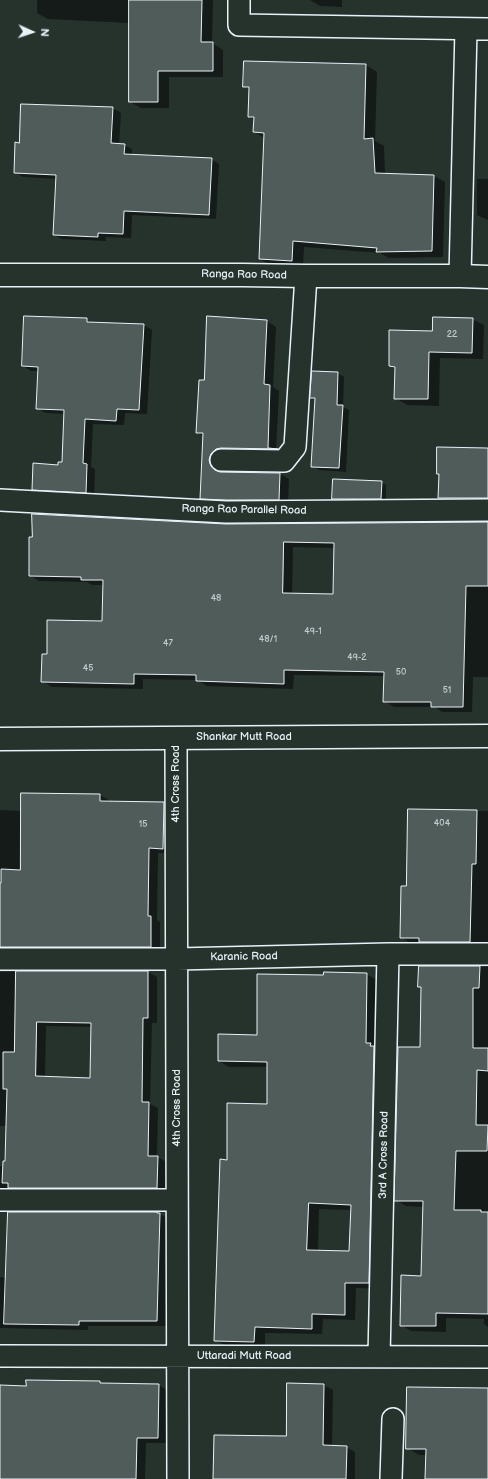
<!DOCTYPE html>
<style>
body{margin:0}
#map{position:relative;width:488px;height:1479px;overflow:hidden;background:#26332d;font-family:"Balsamiq Sans",sans-serif}
canvas{display:block}
.north{position:absolute;left:12px;top:12px;width:40px;height:40px;-webkit-text-stroke:3px #26332d;paint-order:stroke;rotate:93deg;font-size:11px;font-weight:700;line-height:16px;text-align:center;color:#e8f1f8}
.north::after{content:'';display:block;margin:auto;width:14px;height:18px;background:#e8f1f8;clip-path:polygon(50% 0,100% 100%,50% 72%,0 100%)}
</style>
<div id="map">
<canvas width="488" height="1479"></canvas>
<div class="north">N</div>
</div>
<script>
const context = document.querySelector('canvas').getContext('2d');
context.lineJoin = 'round';
function paint(path, color) {
  context.fillStyle = color;
  context.fill(path, 'evenodd');
}
function strokePath(path, color, width, dash) {
  context.strokeStyle = color;
  context.lineWidth = width;
  context.lineCap = dash ? 'butt' : 'round';
  context.setLineDash(dash || []);
  context.stroke(path);
}
function drawText(font, color, halo, rows, align = 'center') {
  context.font = font + ' "Balsamiq Sans",sans-serif';
  context.lineWidth = 3;
  context.setLineDash([]);
  context.textBaseline = 'middle';
  context.strokeStyle = halo;
  context.fillStyle = color;
  for (const [text, x, y, turn = 0] of rows) {
    context.save();
    context.translate(x, y);
    context.rotate((+turn || 0) * Math.PI / 180);
    context.textAlign = isNaN(turn) ? turn : align;
    if (halo) context.strokeText(text, 0, 0);
    context.fillText(text, 0, 0);
    context.restore();
  }
}
const shadow = new Path2D(`
 M37,0H213L212,43L223,50V77H169V108H141L130,102V23L48,19L37,13Z
 M310,0H342V7L320,6Z
 M366,65L377,72L375,141L384,146L385,174L434,176L445,182L443,257L389,258L380,253L304,247L303,267L271,265L260,259L265,138L254,132L255,120L249,117L250,90L244,86Z
 M113,108L121,113L119,145H124L132,149V156L211,159L219,164L216,219L132,215L131,238L106,237V241L62,239L54,235L57,179L23,177L15,172L20,144Z
 M477,179H488V220L477,215Z
 M208,317L267,321L276,327L273,387L279,391L276,450L284,453L219,469L210,464V467L220,473L280,474L289,479L288,504L210,503L201,498L204,436L197,433L205,381Z
 M86,319L92,323L144,325L152,330L147,414L125,413L124,425L93,424L91,467L95,469L94,497L42,494L33,489L63,463L65,414L45,413L37,408L39,371H31L23,366Z
 M472,319L484,325L483,359L440,358L439,406L407,405L395,398L396,369L390,366L433,332Z
 M338,373L344,377L343,407L349,410L346,472L319,470L312,466L316,400L311,398Z
 M485,447H488V503H449L439,498L440,475L438,473L485,449Z
 M381,482L386,485V501H338L333,499Z
 M488,523V677H473L472,712H442L435,707H394L384,701L385,676L294,675L293,689L207,686L197,680L143,679V689L52,687L42,681L48,655L103,622L104,585H92L87,582L39,581L30,575L226,525ZM293,547L335,548L334,595L292,594Z
 M22,794L100,795L109,800V802L164,803L173,809L172,853H158L157,920L160,922V952L0,957V810L22,811Z
 M409,810L488,811V947H430L423,943H411L401,937L407,887Z
 M420,967H488V1327L484,1324V1319L446,1318V1332L411,1331L401,1325L422,1277L424,1207L406,1206L396,1200L421,1048L422,988Z
 M0,972H148L157,977V1023H152L150,1104L158,1108L157,1157L167,1162L166,1193L0,1198V1166H4L6,1126H0ZM46,1026L92,1027L91,1079L45,1077Z
 M366,974L377,980L379,1289L356,1288L355,1320L323,1319L322,1334L265,1333V1348L226,1346L215,1340L228,1161L268,1105V1067H229L219,1061L258,1036L324,976ZM319,1209L352,1210L350,1252L318,1251Z
 M160,1214L169,1219L166,1326H88V1330L0,1328V1277L6,1278Z
 M100,1382L104,1384L159,1385L168,1391L167,1443H146L145,1479H0V1386L27,1387Z
 M324,1385L333,1390L332,1447H346L355,1452V1479H214L287,1437Z
 M488,1389V1479H426L427,1455H419L407,1448Z`);
const building = new Path2D(`
 M129,0H202L201,42H213V71H158V102H129Z
 M244,61L366,64L364,139L373,138L375,173L434,175L432,251L376,252L377,248L293,241L292,261L259,259L264,133L253,132L254,117H248L249,87H243Z
 M21,104L113,107L111,143L125,144L124,154L212,158L209,215L124,211L123,234L98,233V237L53,235L56,175L14,173L15,142L19,143Z
 M24,316L87,318V322L144,324L139,410L117,409L116,421L85,419L83,463L87,464L86,493L32,490L33,463L58,465V462H62L64,410L36,409L38,367L22,366Z
 M207,316L267,320L264,384L270,385L268,448L278,449L221,448L216,449L211,454L209,460L211,466L215,470L220,472L280,473L279,500H226L200,499L203,433H196L199,380H204Z
 M433,317L473,318L472,353L429,352L428,399H394L395,367L389,366V330L432,331Z
 M312,371L338,372L337,405H343L339,468L311,467L315,398H310Z
 M437,447L488,448V498H438L439,474H437Z
 M333,479L382,481L381,499H332Z
 M32,514L226,524L488,522V586H466L463,707H431V702H383L384,672L284,670V684L196,681V675L134,674V684L41,682L42,654H47V620L102,621L103,580H81V577L29,576V537H32ZM284,542L334,543L333,594L283,593Z
 M21,793L100,794V801L164,802L163,849L149,848L148,916H151V947H0V883H1V869L20,870Z
 M408,809L477,810L476,864H472L470,942H419V938H400L401,886H406Z
 M419,966H480L479,988H473V1048H488V1071L477,1070L476,1125H488L487,1151H456L454,1210H481V1212H488V1314L436,1313V1326H400L401,1275L421,1276L423,1201H394L398,1047H420L421,987H418Z
 M16,971H148V1018H143L142,1102H149L148,1156H158L157,1188H8V1183H2L3,1161H5L7,1089H3V1052H14ZM37,1022L91,1023L90,1078L36,1076Z
 M324,972L367,973L366,1043H371L370,1046H374L369,1283H345V1315L312,1314V1329L255,1327L254,1342L214,1341L220,1159L227,1160V1103L267,1104V1062L218,1061V1034L257,1035V974L323,975ZM309,1203L351,1205L349,1251L307,1250Z
 M8,1212H157V1213H160L157,1321H79V1325L4,1324Z
 M26,1380L100,1381V1383L159,1384L158,1438H137L136,1479H0V1385L26,1386Z
 M287,1383L324,1384L323,1445L347,1446L346,1479H213L214,1435L286,1436Z
 M407,1387L488,1388V1479H425L426,1449H406Z`);
const minor = new Path2D(`
 M239,0V25L488,29
 M460,276L466,29
 M221,460L284,461L295,447L306,276
 M0,500L226,512L488,510
 M176,738L178,1479
 M0,959H177L388,954H488
 M0,1200H177
 M0,1356L488,1357
 M379,1357L388,954
 M391,1479L393,1419`);
const tertiary = new Path2D(`
 M0,275H242L306,276H460L488,277
 M0,739L488,736`);
const numberNames = [
 ["22",452,335],
 ["48",216,599],
 ["49-1",313,632],
 ["48/1",268,640],
 ["47",168,644],
 ["49-2",357,658],
 ["45",88,669],
 ["50",401,673],
 ["51",447,691],
 ["404",442,824],
 ["15",143,825]
];
const streetNames = [
 ["Ranga Rao Road",244,275,1],
 ["Ranga Rao Parallel Road",244,510,1],
 ["Shankar Mutt Road",244,737],
 ["4th Cross Road",176,784,-90],
 ["Karanic Road",244,957,-1],
 ["4th Cross Road",177,1108,-90],
 ["3rd A Cross Road",384,1155,-89],
 ["Uttaradi Mutt Road",244,1356]
];
paint(shadow, '#0007');
paint(building, '#505c59');
strokePath(building, '#e8f1f8', 1);
strokePath(minor, '#e8f1f8', 24);
strokePath(tertiary, '#e8f1f8', 25);
strokePath(minor, '#26332d', 21);
strokePath(tertiary, '#26332d', 22);
drawText('9px', '#c2ccd0', null, numberNames);
drawText('11px', '#e8f1f8', '#26332d', streetNames);
</script>
